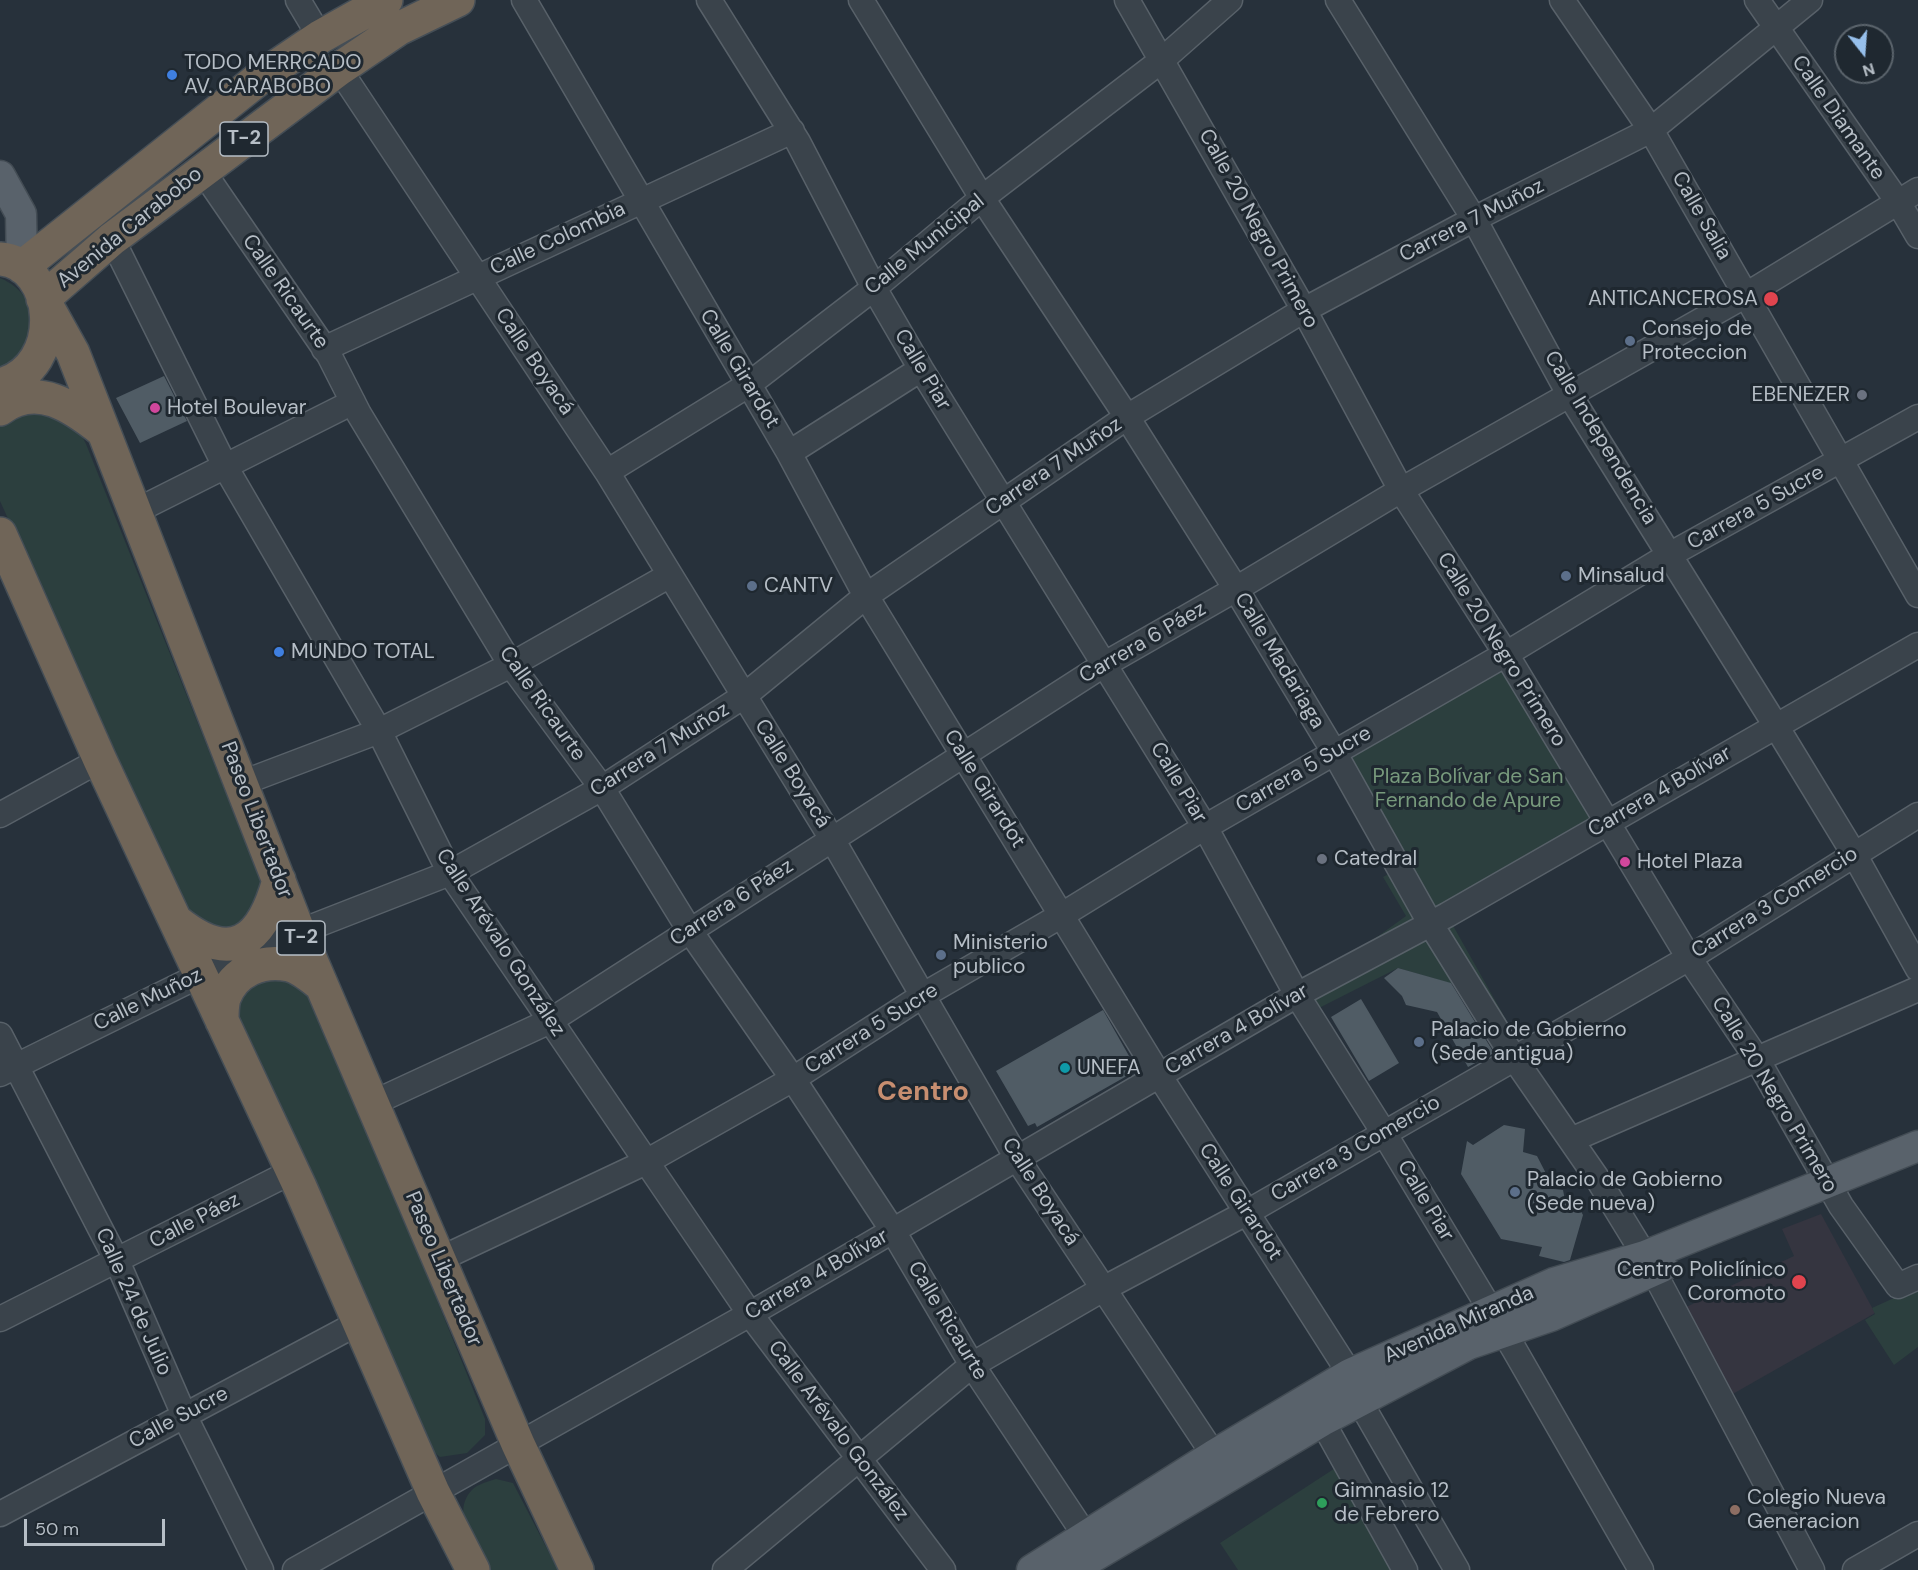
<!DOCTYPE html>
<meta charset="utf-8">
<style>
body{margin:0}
#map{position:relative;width:1918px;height:1570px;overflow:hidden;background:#27313b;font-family:"DM Sans",sans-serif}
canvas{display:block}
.north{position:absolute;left:1834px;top:24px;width:60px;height:60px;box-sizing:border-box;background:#1f2830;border:2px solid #5b646c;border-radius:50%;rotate:163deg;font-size:16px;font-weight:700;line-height:24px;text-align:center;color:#b6bec6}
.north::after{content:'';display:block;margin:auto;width:21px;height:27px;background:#96bfeb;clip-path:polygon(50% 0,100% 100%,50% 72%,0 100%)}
.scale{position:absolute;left:24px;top:1519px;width:141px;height:27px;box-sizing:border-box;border:3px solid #b6bec6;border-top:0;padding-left:8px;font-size:18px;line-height:21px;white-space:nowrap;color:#b6bec6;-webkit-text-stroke:4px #1f2830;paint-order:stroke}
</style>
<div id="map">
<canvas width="1918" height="1570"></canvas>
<div class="north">N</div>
<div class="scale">50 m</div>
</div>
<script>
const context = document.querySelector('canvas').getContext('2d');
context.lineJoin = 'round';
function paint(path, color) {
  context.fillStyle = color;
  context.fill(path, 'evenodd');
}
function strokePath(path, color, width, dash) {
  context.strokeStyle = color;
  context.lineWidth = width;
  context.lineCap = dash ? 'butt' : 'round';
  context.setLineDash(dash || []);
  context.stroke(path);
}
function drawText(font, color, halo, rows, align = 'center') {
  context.font = font + ' "DM Sans",sans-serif';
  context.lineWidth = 6;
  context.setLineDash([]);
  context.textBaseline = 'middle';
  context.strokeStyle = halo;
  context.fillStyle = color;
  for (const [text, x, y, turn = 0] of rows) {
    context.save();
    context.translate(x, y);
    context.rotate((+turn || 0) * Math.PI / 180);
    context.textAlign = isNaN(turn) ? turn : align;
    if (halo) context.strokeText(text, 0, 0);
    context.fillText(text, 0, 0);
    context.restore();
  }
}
const medical = new Path2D(`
 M1821,1214L1875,1313L1731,1395L1684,1308L1794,1256L1782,1229Z`);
const green = new Path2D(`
 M0,278C45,297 39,347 0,368Z
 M47,407L72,417L86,444L267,896L243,933L197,925L182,903L0,501V425L17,412Z
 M1506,654L1607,822L1447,915L1522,1048L1463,987L1398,968L1319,1008L1297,995L1406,916L1383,877L1398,869L1334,752Z
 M271,967L313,993L485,1419V1435L467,1453L440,1457L423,1443L229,1013L231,997Z
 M1918,1287V1347L1894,1365L1865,1320L1875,1314L1872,1308Z
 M1343,1463L1394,1570H1238L1220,1543Z
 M496,1479L513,1483L558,1570H488C476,1547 448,1511 474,1488C479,1484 489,1481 496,1479Z`);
const building = new Path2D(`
 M164,376L187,421L140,443L116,398Z
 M1398,968L1451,983L1494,1053L1468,1067L1437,1012L1406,1005L1402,996L1384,978Z
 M1361,999L1399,1063L1369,1081L1331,1017Z
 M1103,1010L1133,1063L1128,1066L1132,1073L1037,1127L1035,1123L1028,1126L996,1071Z
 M1504,1125L1525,1129L1523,1152L1537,1156L1554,1189L1563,1190L1565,1200L1576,1201L1583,1215L1570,1260L1564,1262L1539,1256L1542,1247L1501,1239L1461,1174L1467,1141L1473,1145Z`);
const minor = new Path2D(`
 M298,0L320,37
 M524,0L789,453L866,596L1159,1075L1350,1374L1360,1402L1457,1570
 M709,0L798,142L874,288L921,369L1205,827L1297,995L1384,1133L1514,1349L1641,1570
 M861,0L982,198L1127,417L1236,589L1334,752L1430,923L1514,1058L1599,1181L1648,1261L1812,1570
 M1127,0L1304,310L1401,490L1506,654L1689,958L1757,1059L1841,1206L1898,1286L1918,1277
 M1338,0L1474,219L1569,394L1776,726L1854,854L1918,969
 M1562,0L1651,130L1918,595
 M1757,0L1898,202L1918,236
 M339,69L607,472L832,839L1018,1160L1214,1455
 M202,170L329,355L359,414L511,665L602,788L690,931L793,1079L893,1231L972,1365L1085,1535
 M112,239L226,468L379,731L450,873L750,1314L943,1570
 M324,349L792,131
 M789,453L921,369
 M607,472L748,385L874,288L982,198L1162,60L1230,0
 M136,511L353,402
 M242,783L379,731L511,665L670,575
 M0,815L100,760
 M0,1035L117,1261L184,1415L261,1570
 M0,1074L245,953L450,873L602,788L744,696L866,596L1127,417L1304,310L1474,219L1651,130L1810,0
 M373,1103L550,1021L1105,664L1236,589L1401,490L1746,295L1918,190
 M1571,1140L1918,989
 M438,1260L646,1162L793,1079L922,996L1062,915L1205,827L1506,654L1671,554L1918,417
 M0,1319L293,1171
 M1322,1421L1405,1570
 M0,1514L358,1323
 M295,1570L750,1314L1297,995L1447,915L1918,645
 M725,1570L972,1365L1103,1289L1246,1213L1689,958L1918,815
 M1855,1570L1918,1534`);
const major = new Path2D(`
 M0,176L21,214L22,267
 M1032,1570L1214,1455L1350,1374L1554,1283L1645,1256L1918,1146
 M1071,1570L1322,1421L1469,1344L1551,1316L1662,1267`);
const highway = new Path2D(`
 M0,259C57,263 67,367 0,385
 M22,267L261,77L320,37L386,0
 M43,299L73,353L298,930L518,1444L577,1570
 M43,299L112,239L339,69L398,29L458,0
 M0,409C37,381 73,407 103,431
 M0,534L100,760L300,1187L433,1492L473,1570
 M176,921C232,966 262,942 279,880
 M222,1021C222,1014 222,1005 224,998C234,971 262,959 289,965C299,967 311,977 320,984`);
const markers = [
 [172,75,6,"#3f7fe0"],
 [1771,299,8,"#e0444e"],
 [1630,341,6,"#5c6f8a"],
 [1862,395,6,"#6b7280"],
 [155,408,6,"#d1479c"],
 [1566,576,6,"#5c6f8a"],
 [752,586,6,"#5c6f8a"],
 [279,652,6,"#3f7fe0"],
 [1322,859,6,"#6b7280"],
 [1625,862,6,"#d1479c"],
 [941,955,6,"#5c6f8a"],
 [1419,1042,6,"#5c6f8a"],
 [1065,1068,6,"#0f9aa8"],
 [1515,1192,6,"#5c6f8a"],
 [1799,1282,8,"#e0444e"],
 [1322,1503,6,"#2e9e5b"],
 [1735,1510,6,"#8d6e63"]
];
const shields = [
 [244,139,48],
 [301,938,48]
];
const shieldNames = [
 ["T-2",244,139],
 ["T-2",301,938]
];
const poiNames = [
 ["TODO MERRCADO",184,63],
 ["AV. CARABOBO",184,87],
 ["ANTICANCEROSA",1758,299,"right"],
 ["Consejo de",1642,329],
 ["Proteccion",1642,353],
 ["EBENEZER",1850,395,"right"],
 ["Hotel Boulevar",167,408],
 ["Minsalud",1578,576],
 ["CANTV",764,586],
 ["MUNDO TOTAL",291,652],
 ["Catedral",1334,859],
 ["Hotel Plaza",1637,862],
 ["Ministerio",953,943],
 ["publico",953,967],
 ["Palacio de Gobierno",1431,1030],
 ["(Sede antigua)",1431,1054],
 ["UNEFA",1077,1068],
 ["Palacio de Gobierno",1527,1180],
 ["(Sede nueva)",1527,1204],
 ["Centro Policlínico",1786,1270,"right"],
 ["Coromoto",1786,1294,"right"],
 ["Gimnasio 12",1334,1491],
 ["de Febrero",1334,1515],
 ["Colegio Nueva",1747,1498],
 ["Generacion",1747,1522]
];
const streetNames = [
 ["Calle Diamante",1838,118,55],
 ["Calle Salia",1701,216,60],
 ["Carrera 7 Muñoz",1472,221,-27],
 ["Avenida Carabobo",130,228,-39],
 ["Calle 20 Negro Primero",1258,229,61],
 ["Calle Colombia",558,239,-25],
 ["Calle Municipal",925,245,-39],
 ["Calle Ricaurte",285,292,55],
 ["Calle Boyacá",534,362,56],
 ["Calle Girardot",739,369,59],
 ["Calle Piar",922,370,59],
 ["Calle Independencia",1600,438,59],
 ["Carrera 7 Muñoz",1054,467,-34],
 ["Carrera 5 Sucre",1756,508,-29],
 ["Carrera 6 Páez",1143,643,-30],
 ["Calle 20 Negro Primero",1501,650,58],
 ["Calle Madariaga",1279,661,59],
 ["Calle Ricaurte",542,704,55],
 ["Carrera 7 Muñoz",660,750,-32],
 ["Carrera 5 Sucre",1304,770,-30],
 ["Calle Boyacá",792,774,58],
 ["Calle Piar",1178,783,59],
 ["Calle Girardot",984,789,58],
 ["Carrera 4 Bolívar",1660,792,-30],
 ["Paseo Libertador",256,820,69],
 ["Carrera 6 Páez",732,903,-33],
 ["Carrera 3 Comercio",1775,903,-32],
 ["Calle Arévalo González",500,943,57],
 ["Calle Muñoz",148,1000,-26],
 ["Carrera 5 Sucre",872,1029,-32],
 ["Carrera 4 Bolívar",1237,1030,-30],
 ["Calle 20 Negro Primero",1774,1095,59],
 ["Carrera 3 Comercio",1356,1149,-30],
 ["Calle Boyacá",1040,1192,57],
 ["Calle Piar",1425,1201,59],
 ["Calle Girardot",1240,1202,57],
 ["Calle Páez",195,1221,-27],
 ["Paseo Libertador",443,1269,67],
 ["Carrera 4 Bolívar",817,1275,-30],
 ["Calle 24 de Julio",133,1302,66],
 ["Calle Ricaurte",947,1321,59],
 ["Avenida Miranda",1459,1325,-24],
 ["Calle Sucre",179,1418,-28],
 ["Calle Arévalo González",838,1431,53]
];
const parkNames = [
 ["Plaza Bolívar de San",1468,777],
 ["Fernando de Apure",1468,801]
];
const districtNames = [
 ["Centro",923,1093]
];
paint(medical, '#353540');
paint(green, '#2c3f3e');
paint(building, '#505c65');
strokePath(minor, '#586169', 27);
strokePath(major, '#434c54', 33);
strokePath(highway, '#454e56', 36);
strokePath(minor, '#3a434b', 24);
strokePath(major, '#59626b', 30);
strokePath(highway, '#706558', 33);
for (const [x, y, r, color] of markers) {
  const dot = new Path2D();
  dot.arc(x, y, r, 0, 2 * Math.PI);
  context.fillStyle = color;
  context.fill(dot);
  strokePath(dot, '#1f2830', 2);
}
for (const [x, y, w] of shields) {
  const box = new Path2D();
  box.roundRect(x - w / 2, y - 17, w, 34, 4.5);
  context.fillStyle = '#1f2830';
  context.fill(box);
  strokePath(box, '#b6bec6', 1.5);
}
drawText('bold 20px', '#b6bec6', null, shieldNames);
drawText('21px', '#b6bec6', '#1f2830', poiNames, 'left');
drawText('21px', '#b6bec6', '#1f2830', streetNames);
drawText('21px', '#77997c', '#1f2830', parkNames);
drawText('bold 27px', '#c78e70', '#1f2830', districtNames);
</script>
